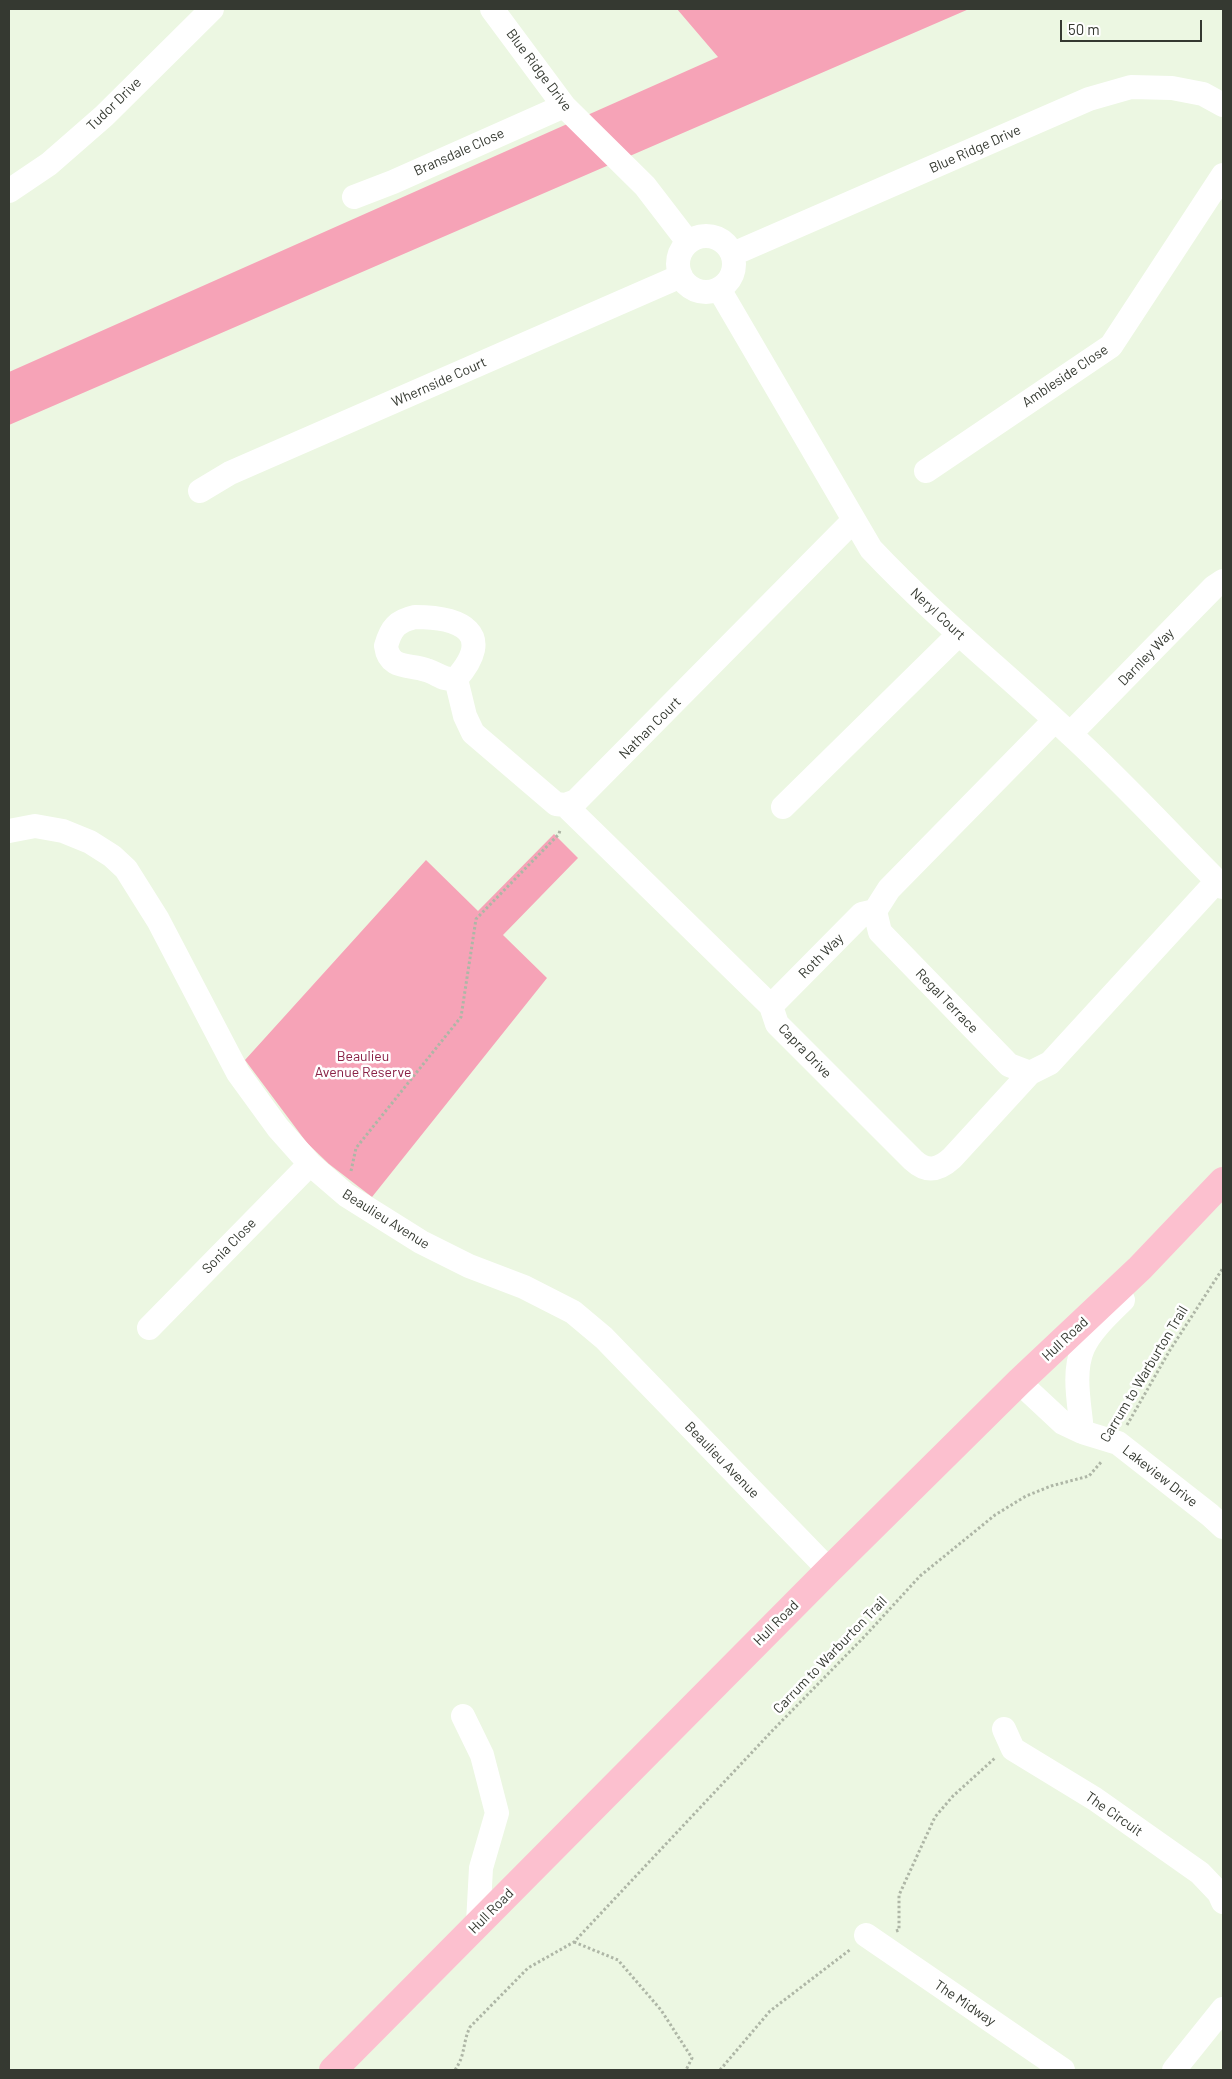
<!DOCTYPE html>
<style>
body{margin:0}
#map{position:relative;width:1232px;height:2079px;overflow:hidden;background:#ecf7e2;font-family:Barlow,sans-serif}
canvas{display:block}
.frame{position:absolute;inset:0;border:10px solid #353931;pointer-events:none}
.scale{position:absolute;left:1060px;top:20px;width:142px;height:22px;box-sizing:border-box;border:2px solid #353931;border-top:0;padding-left:6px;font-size:15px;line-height:18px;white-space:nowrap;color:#353931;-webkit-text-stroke:4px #fff;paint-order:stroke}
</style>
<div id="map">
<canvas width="1232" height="2079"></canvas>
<div class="frame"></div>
<div class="scale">50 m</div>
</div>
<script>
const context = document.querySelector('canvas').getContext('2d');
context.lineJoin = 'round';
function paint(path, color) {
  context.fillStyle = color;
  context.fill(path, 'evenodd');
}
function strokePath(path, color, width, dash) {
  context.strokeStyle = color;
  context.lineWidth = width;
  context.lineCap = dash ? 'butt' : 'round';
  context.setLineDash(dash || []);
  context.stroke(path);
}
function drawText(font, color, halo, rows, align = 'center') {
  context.font = font + ' Barlow,sans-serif';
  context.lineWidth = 5;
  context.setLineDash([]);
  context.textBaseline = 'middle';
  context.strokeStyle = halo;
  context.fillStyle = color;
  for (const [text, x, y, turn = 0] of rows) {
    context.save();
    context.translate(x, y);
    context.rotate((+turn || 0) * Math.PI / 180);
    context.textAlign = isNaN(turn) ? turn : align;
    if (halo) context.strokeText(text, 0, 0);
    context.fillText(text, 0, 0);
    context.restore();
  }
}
const green = new Path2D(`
 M677,9H969L9,425V372L718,57Z
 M554,834L578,858L503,935L547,978L372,1197L329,1164L307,1143L245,1060L426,860L478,911Z`);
const path = new Path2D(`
 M351,1171L356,1148L461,1017L476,919L559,834L560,830
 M1127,1425L1170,1350L1223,1268
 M896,1931L899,1930V1895L935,1817L953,1796L995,1758
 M574,1942L618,1960L661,2010L692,2058L686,2070
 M455,2070C466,2054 462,2044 470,2027L528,1968L574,1942L772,1731L865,1636L920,1576L995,1515L1026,1496L1051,1486L1089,1476L1102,1461
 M720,2070L770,2011L851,1949`);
const minor = new Path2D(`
 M492,9L564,106L645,186L688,242
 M9,191L49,164L104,116L212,9
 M354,197L393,182L564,106
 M678 264a28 28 0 1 1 56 0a28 28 0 1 1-56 0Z
 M733,254L1089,99L1131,87L1172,88L1203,94L1223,105
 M719,289L871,549C933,615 1003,671 1068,732C1122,781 1172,836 1223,887
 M926,471L1111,346L1223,175
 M200,491L230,473L681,276
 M415,617C461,617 496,633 456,679C444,681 437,673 426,670C410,664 389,670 386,646C391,628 397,621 415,617Z
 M456,679L465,716L473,733L556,804L565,805L576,801L854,520
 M1055,720L889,889L875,911L880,932L1009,1065L1030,1073L1050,1063L1217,881
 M1070,734L1214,587L1223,581
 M565,805L771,1006L777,1024L913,1160C927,1173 939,1170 952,1158L1030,1073
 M783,807L959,634
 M9,831L35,826L63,831L90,842L112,856L126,869L158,920L238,1073L278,1128L310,1164L346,1195L421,1242L469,1266L524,1287L573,1312L604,1338L829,1570
 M771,1006L862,914L875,911
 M149,1328L310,1164
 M1019,1382L1063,1423L1082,1432L1118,1443L1210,1515L1223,1527
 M1082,1432C1080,1406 1072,1373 1083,1348C1091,1330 1109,1314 1123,1300
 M463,1716L482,1755L497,1813L481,1868L478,1923
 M1004,1729L1013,1749L1095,1799L1200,1873L1219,1893L1223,1902
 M866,1935L1063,2070
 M1174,2070L1223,2009`);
const major = new Path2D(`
 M333,2070L829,1570L1019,1382L1140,1268L1223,1181`);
const streetNames = [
 ["Blue Ridge Drive",539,70,53],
 ["Tudor Drive",114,104,-44],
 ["Blue Ridge Drive",975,149,-24],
 ["Bransdale Close",459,152,-24],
 ["Ambleside Close",1065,376,-34],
 ["Whernside Court",439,382,-24],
 ["Neryl Court",938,614,43],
 ["Darnley Way",1146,657,-46],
 ["Nathan Court",650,728,-45],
 ["Roth Way",821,956,-45],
 ["Regal Terrace",947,1001,46],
 ["Capra Drive",805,1051,46],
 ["Beaulieu Avenue",386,1219,32],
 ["Sonia Close",229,1246,-46],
 ["Hull Road",1065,1339,-43],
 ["Carrum to Warburton Trail",1144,1374,-59],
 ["Beaulieu Avenue",722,1460,46],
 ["Lakeview Drive",1160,1476,38],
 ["Hull Road",776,1623,-45],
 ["Carrum to Warburton Trail",830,1655,-46],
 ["The Circuit",1114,1814,35],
 ["Hull Road",491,1911,-45],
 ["The Midway",965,2003,34]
];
const parkNames = [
 ["Beaulieu",363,1056],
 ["Avenue Reserve",363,1072]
];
paint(green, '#f6a3b7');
strokePath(path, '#aeb6a6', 3, [2.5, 2.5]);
strokePath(minor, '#fff', 24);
strokePath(major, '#fcc0cf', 28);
drawText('14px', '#353931', '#fff', streetNames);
drawText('14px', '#892045', '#fff', parkNames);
</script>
